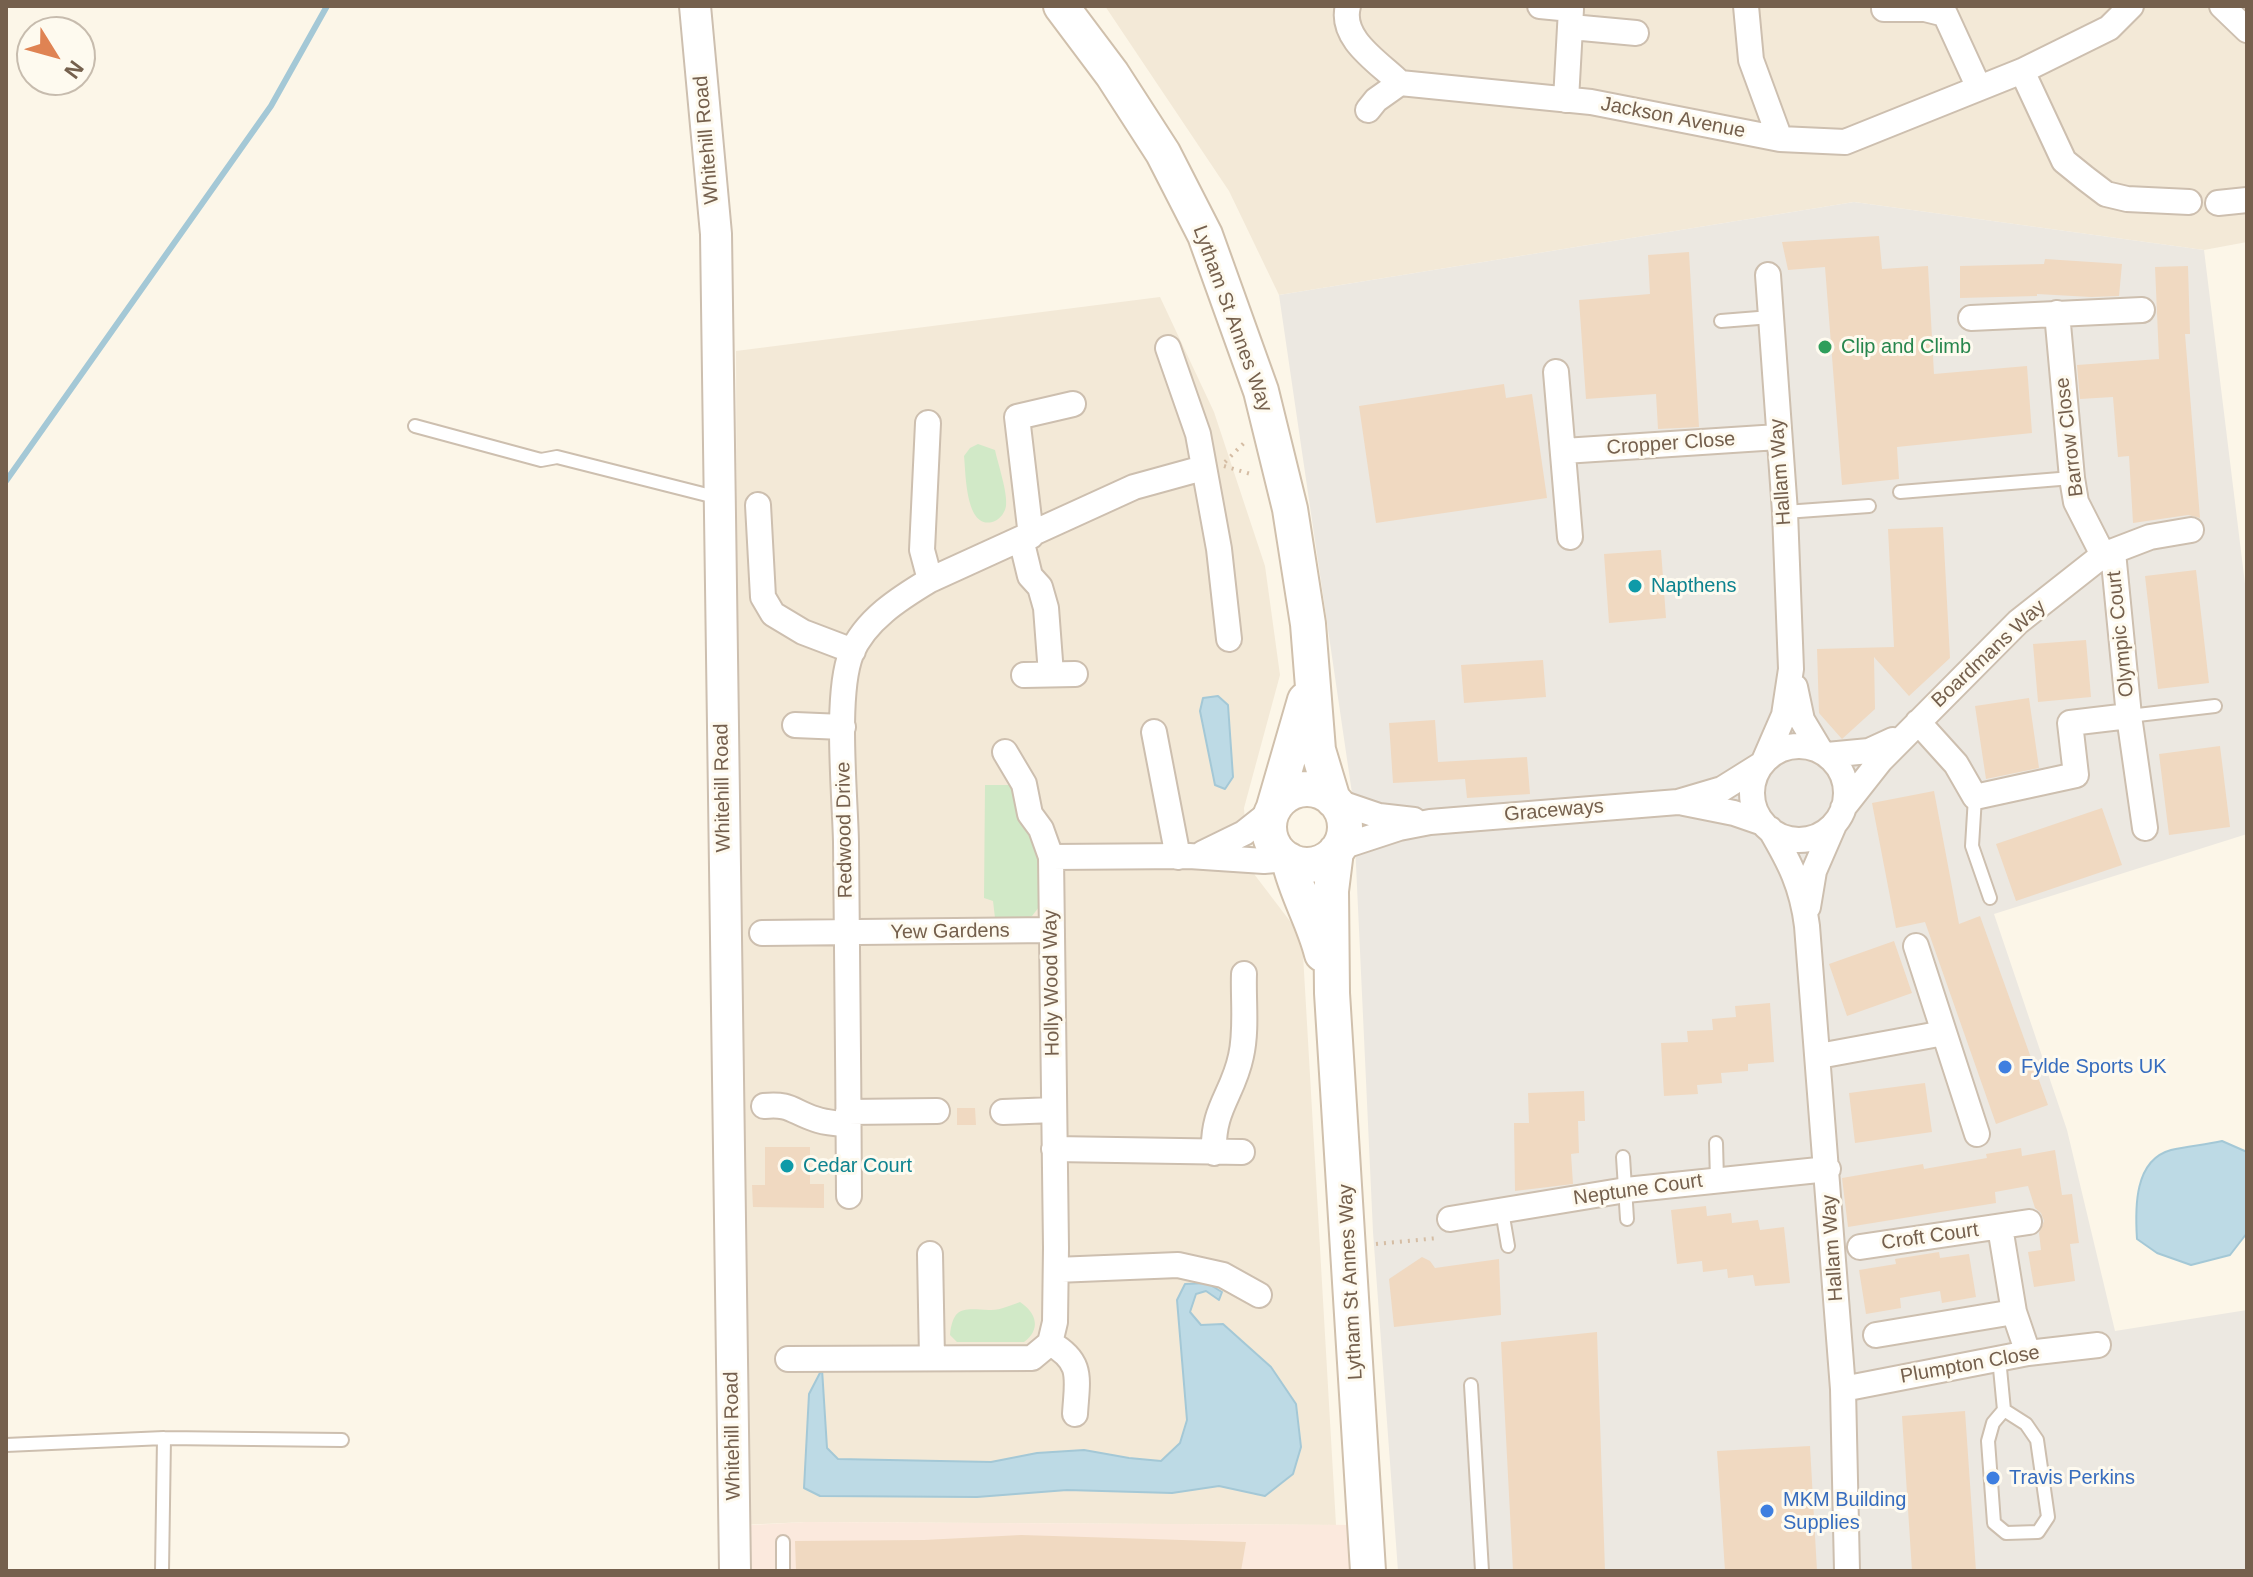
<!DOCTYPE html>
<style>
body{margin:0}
#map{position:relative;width:2253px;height:1577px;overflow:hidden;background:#fcf6e8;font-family:Arial,sans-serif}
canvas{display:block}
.frame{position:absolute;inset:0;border:8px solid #75604d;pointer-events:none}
.north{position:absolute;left:16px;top:16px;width:80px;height:80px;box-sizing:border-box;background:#fefaef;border:2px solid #c7bcae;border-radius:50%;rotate:127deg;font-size:22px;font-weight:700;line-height:32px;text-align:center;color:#75604d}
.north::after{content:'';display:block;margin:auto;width:28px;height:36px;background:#df8353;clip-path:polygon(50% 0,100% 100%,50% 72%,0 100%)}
</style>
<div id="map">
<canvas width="2253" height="1577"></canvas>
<div class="frame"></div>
<div class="north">N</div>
</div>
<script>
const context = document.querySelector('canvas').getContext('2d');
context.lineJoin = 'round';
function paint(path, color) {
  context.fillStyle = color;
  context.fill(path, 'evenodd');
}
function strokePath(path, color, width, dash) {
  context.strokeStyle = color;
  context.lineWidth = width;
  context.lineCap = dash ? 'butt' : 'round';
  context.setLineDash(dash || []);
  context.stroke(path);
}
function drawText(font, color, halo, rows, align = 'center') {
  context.font = font + ' Arial,sans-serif';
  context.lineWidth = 6;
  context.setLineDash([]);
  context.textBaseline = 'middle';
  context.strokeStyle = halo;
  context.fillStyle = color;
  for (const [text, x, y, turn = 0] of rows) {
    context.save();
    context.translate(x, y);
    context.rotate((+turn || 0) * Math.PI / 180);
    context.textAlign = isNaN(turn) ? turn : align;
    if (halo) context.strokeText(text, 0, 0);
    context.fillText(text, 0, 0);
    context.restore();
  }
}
const residential = new Path2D(`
 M1105,6H2247V242L2204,250L1854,202L1279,295L1229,191Z
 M1160,297L1214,412L1265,566L1280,675L1244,808L1248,866L1302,937L1336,1525L806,1522L740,1525L736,351Z`);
const commercial = new Path2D(`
 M806,1522L1365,1525L1368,1571H735L734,1526Z`);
const industrial = new Path2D(`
 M1854,202L2204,250L2247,600V834L1994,914L2067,1130L2115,1331L2247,1310V1571H1398L1373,1232L1353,800L1279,295Z`);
const green = new Path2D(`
 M978,444L995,450C998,464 1008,493 1006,506C1005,512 1001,518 995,521C965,533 966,472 964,456L970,448Z
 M985,785H1009L1016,789L1040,839L1039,907L1032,916L1026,918H995L993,901L984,898Z
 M1020,1302C1037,1313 1041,1330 1024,1342H957L950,1335C953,1305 965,1309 989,1310C999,1311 1011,1305 1020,1302Z`);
const water = new Path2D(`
 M1218,696L1228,705L1233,777L1225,789L1215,785L1200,711L1203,698Z
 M2222,1141L2247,1152V1233L2230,1255L2191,1265L2157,1253L2137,1239C2135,1208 2134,1160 2171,1150C2187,1146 2205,1145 2222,1141Z
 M1207,1283L1222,1292L1219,1300L1206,1291L1196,1294L1190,1312L1201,1325L1223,1324L1271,1367L1296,1404L1301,1447L1293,1474L1265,1496L1219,1486L1172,1493L1067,1490L977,1497L820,1496L804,1488L809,1394L822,1369L827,1448L838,1459L991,1462L1037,1453L1084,1450L1129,1458L1161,1461L1180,1443L1187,1420L1177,1300L1185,1284Z`);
const stream = new Path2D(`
 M6,481L271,106L327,6`);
const building = new Path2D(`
 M1879,236L1882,269L1928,266L1934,374L2027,366L2032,433L1897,447L1899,479L1842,485L1825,267L1788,270L1782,242Z
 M1689,252L1699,427L1658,429L1656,394L1586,399L1579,300L1650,294L1648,255Z
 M2045,259L2122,264L2119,296L2091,297L2037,294V296L1960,298V266L2044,264Z
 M2188,266L2190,334H2185L2200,518L2188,515L2133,523L2129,456L2118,457L2113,397L2080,399L2077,365L2159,359L2155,267Z
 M1504,384L1506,398L1532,394L1547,498L1376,523L1359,406Z
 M1943,527L1950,658L1909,696L1874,657L1875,709L1842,739L1819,713L1817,649L1894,647L1888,529Z
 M1661,550L1666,618L1609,623L1604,554Z
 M2196,570L2209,683L2158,689L2145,576Z
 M2086,640L2091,697L2038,702L2033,644Z
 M1543,660L1546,697L1464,703L1461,665Z
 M2029,698L2039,768L1986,779L1975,706Z
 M1435,720L1438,762L1527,757L1530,794L1467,798L1465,779L1393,783L1389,723Z
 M2220,746L2230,827L2169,835L2159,754Z
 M1934,791L1959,924L1980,916L2048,1105L1996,1124L1925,922L1896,928L1872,803Z
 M2102,808L2122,865L2016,901L1996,844Z
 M1894,941L1912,993L1847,1016L1829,964Z
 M1770,1003L1774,1062L1748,1064V1071L1721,1073L1722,1083L1697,1085L1698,1094L1664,1096L1661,1043L1688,1042L1687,1031L1713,1030L1712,1019L1736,1017L1735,1006Z
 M1925,1083L1932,1132L1855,1143L1849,1093Z
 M1584,1091L1585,1121H1578L1579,1153L1571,1154L1573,1184L1515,1191L1514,1123H1529L1528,1093Z
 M957,1108H975L976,1125H957Z
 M765,1147H810V1184H824V1208L753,1207L752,1185H765Z
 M2021,1148L2022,1156L2055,1150L2062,1195L2072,1194L2079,1243L2070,1244L2075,1281L2034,1287L2028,1252L2041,1250L2039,1233L2044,1221L2041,1213L2035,1208L2028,1186L1995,1192L1996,1203L1848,1227L1842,1178L1923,1164L1924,1169L1987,1158L1986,1154Z
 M1706,1206L1707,1216L1731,1213L1732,1223L1758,1220L1760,1230L1784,1227L1790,1283L1755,1286L1753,1275L1728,1278L1727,1269L1703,1272L1702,1261L1677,1264L1671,1210Z
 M1939,1252L1940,1258L1969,1254L1976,1297L1942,1303L1940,1291L1900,1298L1901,1308L1866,1314L1859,1270L1896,1264L1895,1259Z
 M1422,1257L1430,1261L1435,1268L1499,1259L1501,1315L1394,1327L1389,1279Z
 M1597,1332L1605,1571H1513L1501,1342Z
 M1965,1411L1976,1571H1912L1902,1416Z
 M1810,1446L1817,1571H1725L1717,1451Z
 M1021,1535L1246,1542L1241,1571H796L795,1541L924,1540Z`);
const path = new Path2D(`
 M1225,462L1247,440
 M1224,466L1254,475
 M1376,1244L1438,1238`);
const service = new Path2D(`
 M1721,321L1771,317
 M415,426L541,460L557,457L719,498
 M1900,492L2072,478
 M1785,512L1869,506
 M2129,716L2215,706
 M1975,797L1972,846L1990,898
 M1716,1143L1717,1180
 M1623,1157L1627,1219
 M1502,1211L1508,1246
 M1999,1358L2004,1410L1993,1423L1988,1441L1994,1523L2006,1533L2038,1532L2048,1517L2037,1440L2026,1424L2004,1410
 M1471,1385L1482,1571
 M6,1445L164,1438L342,1440
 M162,1571L164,1438
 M783,1571V1542`);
const minor = new Path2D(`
 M1348,6C1339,39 1380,63 1400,83
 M1540,6L1571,9L1566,100
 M1746,6L1751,60L1780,139
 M2222,6L2247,30
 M1884,9H1925L1945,14L1979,88
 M1571,27L1636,33
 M2022,71L2064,161L2085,178L2106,194L2127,199L2189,202
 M1368,110L1376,100L1400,83L1591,102L1780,139L1845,142L2022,71L2109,28L2131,6
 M2218,203L2247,200
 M2057,313L2072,478L2076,502L2103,555
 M1971,318L2142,310
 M1168,348L1198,434L1219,549L1229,639
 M1556,372L1570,537
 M928,423L922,550L930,580
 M1564,451L1778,437
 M758,505L763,597L773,614L803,632L853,651
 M1031,536L1017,417L1073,404
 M1021,539L1030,576L1040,587L1046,608L1051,674
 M1024,675L1075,674
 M1795,687L1802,720L1820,750
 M2129,716L2145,828
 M1918,722L1956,764L1975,797L2076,775L2070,723L2129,716L2113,552
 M795,725L843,727
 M1154,732L1178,857
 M1752 793a47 47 0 1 1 94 0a47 47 0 1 1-94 0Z
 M1005,752L1024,784L1030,814L1041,829L1051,857
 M1827,755L1869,751L1893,740
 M1764,761L1784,715L1791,669L1785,512L1768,275
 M1335,801L1379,816L1414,820
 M1684,803L1734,813L1763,823
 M1843,808L1880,761L2018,622L2103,555L2150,537L2191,530
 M1770,829C1790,863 1802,886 1807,926L1843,1389L1847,1571
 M1338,848L1399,828L1430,822L1678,802L1722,789L1762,764
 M1203,853L1244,833L1273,810
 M1808,907L1814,871L1834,825
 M762,933L1052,930
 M1916,946L1977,1134
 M1819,1056L1944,1033
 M764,1106C790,1103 793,1112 815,1119C825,1123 838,1123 848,1125
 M848,1112L937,1111
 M1003,1112L1054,1110
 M1054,1149L1242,1152
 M1214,1153C1212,1108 1233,1095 1241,1056C1247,1030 1243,1000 1244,974
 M849,1196C848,1078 848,960 846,842C845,795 835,695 851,654C865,620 900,598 930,580L1134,487L1203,468
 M1450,1219L1626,1190L1828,1169
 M2000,1227L2014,1312L2028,1353
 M1860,1247L2029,1222
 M930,1254L932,1358
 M1056,1270L1178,1265L1223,1275L1259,1295
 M1876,1335L2014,1312
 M1050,1343C1084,1362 1077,1379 1075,1414
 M788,1359L1032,1358L1050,1343L1055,1322L1056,1248L1051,857L1189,856L1264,861L1287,859
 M1843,1389L2028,1353L2098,1345`);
const tertiary = new Path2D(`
 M695,6L716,234L735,1571`);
const secondary = new Path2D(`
 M1061,6L1112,74L1163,153L1205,235L1261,391L1290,509L1308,624L1318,750L1333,800
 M1269 827a38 38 0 1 1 76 0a38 38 0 1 1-76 0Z
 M1274,807L1305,700
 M1336,851L1331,891L1332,993L1368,1571
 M1289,860C1296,893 1314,921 1322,954`);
const markers = [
 [1825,347,8,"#2e9e5b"],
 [1635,586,8,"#0f9aa8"],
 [2005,1067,8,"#3f7fe0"],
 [787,1166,8,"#0f9aa8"],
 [1993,1478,8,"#3f7fe0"],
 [1767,1511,8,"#3f7fe0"]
];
const streetNames = [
 ["Jackson Avenue",1673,118,11],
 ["Whitehill Road",707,140,-95],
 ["Lytham St Annes Way",1232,319,70],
 ["Barrow Close",2070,437,-97],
 ["Cropper Close",1671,444,-4],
 ["Hallam Way",1781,472,-94],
 ["Olympic Court",2121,634,-96],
 ["Boardmans Way",1989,654,-43],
 ["Whitehill Road",723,788,-91],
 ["Graceways",1554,811,-5],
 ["Redwood Drive",845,830,-91],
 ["Yew Gardens",950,932,-1],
 ["Holly Wood Way",1052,983,-91],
 ["Neptune Court",1638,1190,-8],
 ["Croft Court",1930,1237,-8],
 ["Hallam Way",1833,1248,-94],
 ["Lytham St Annes Way",1351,1282,-93],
 ["Plumpton Close",1970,1365,-10],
 ["Whitehill Road",733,1436,-91]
];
const leisureNames = [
 ["Clip and Climb",1841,347]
];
const cultureNames = [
 ["Napthens",1651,586],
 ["Cedar Court",803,1166]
];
const shopNames = [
 ["Fylde Sports UK",2021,1067],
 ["Travis Perkins",2009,1478],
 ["MKM Building",1783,1500],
 ["Supplies",1783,1523]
];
paint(residential, '#f3e9d7');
paint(commercial, '#fbe9dd');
paint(industrial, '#ece8e1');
paint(green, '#d1e9c7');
paint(water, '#bddae5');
strokePath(water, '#a4c8d6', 2);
strokePath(stream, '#a4c8d6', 6);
paint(building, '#f0d9c1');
strokePath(service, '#cdbfaf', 16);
strokePath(minor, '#cdbfaf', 28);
strokePath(tertiary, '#cdbfaf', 34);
strokePath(secondary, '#d0c0ac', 38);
strokePath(path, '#d5bda4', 4, [2, 6]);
strokePath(service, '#fff', 12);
strokePath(minor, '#fff', 24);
strokePath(tertiary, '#fff', 30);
strokePath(secondary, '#fff', 34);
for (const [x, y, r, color] of markers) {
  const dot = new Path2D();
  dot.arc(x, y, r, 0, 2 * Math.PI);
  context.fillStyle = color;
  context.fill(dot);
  strokePath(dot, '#fefaef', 3);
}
drawText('20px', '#75604d', '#fefaef', streetNames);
drawText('20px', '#27864d', '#fefaef', leisureNames, 'left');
drawText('20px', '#0d838f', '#fefaef', cultureNames, 'left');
drawText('20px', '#366cbe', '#fefaef', shopNames, 'left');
</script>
